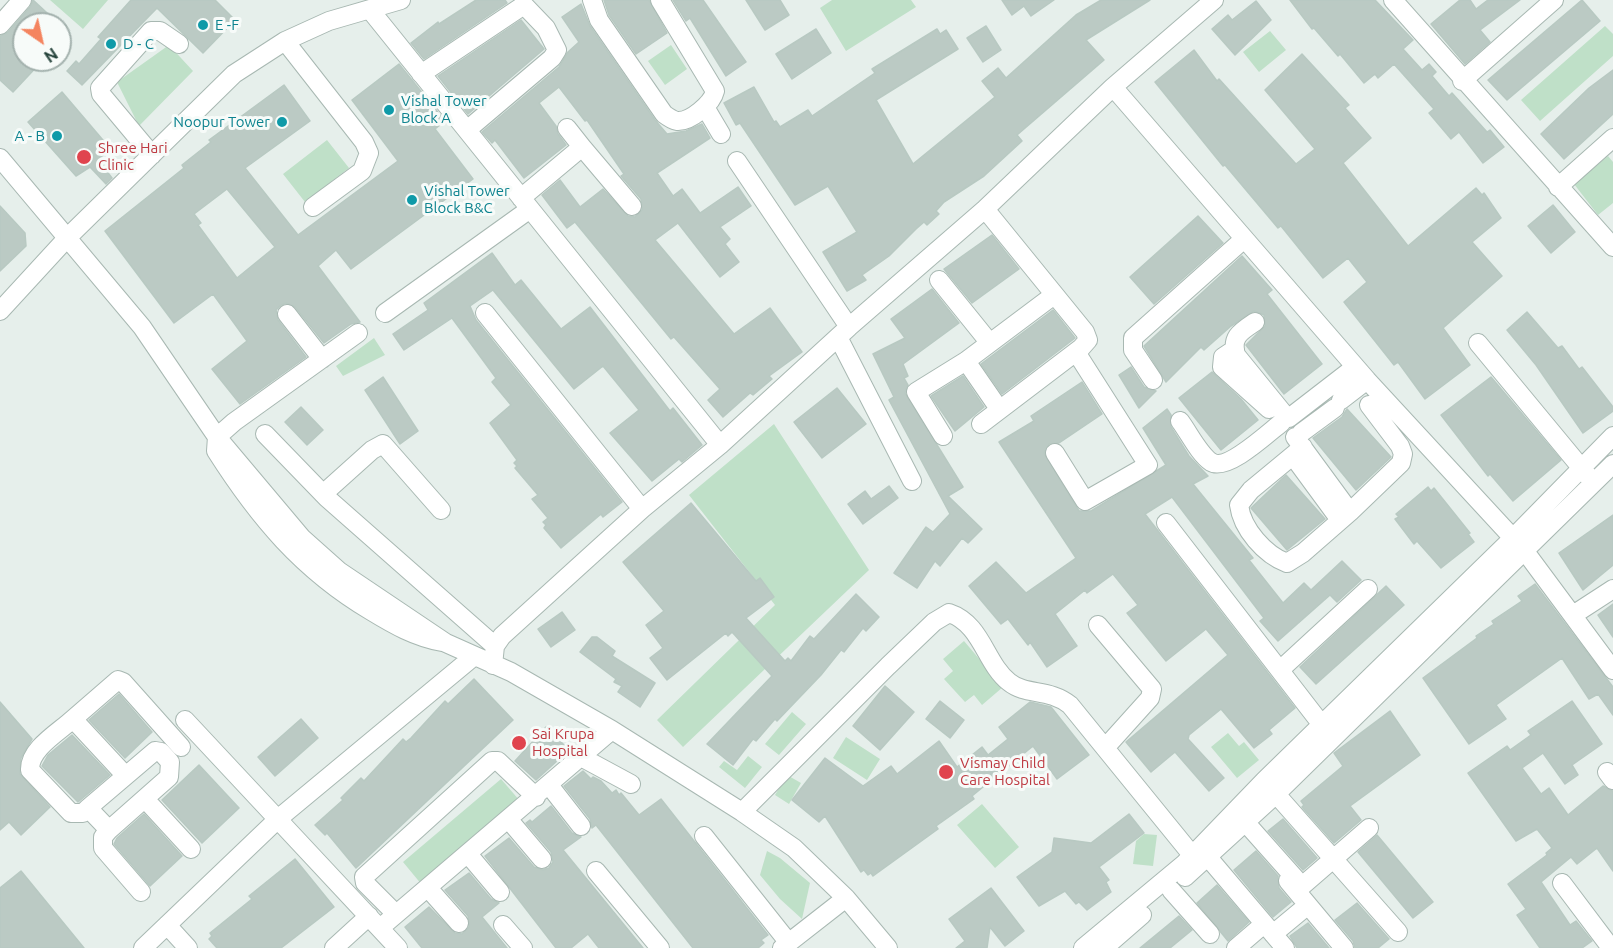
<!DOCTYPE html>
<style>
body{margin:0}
#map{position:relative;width:1613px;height:948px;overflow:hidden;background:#e6efeb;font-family:Ubuntu,sans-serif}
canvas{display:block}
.north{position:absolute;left:12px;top:12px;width:60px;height:60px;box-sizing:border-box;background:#f7fbf9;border:2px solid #a3b1ad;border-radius:50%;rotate:146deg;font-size:16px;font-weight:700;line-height:24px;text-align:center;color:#24423a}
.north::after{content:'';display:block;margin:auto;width:21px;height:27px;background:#f4845f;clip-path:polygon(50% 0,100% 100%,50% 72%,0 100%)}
</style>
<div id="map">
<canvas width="1613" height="948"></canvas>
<div class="north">N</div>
</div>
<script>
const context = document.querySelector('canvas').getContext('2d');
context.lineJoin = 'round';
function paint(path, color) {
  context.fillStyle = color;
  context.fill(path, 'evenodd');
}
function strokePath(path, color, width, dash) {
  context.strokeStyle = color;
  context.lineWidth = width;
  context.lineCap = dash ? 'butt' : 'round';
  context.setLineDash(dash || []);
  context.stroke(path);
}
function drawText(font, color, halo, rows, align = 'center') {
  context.font = font + ' Ubuntu,sans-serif';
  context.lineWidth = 6;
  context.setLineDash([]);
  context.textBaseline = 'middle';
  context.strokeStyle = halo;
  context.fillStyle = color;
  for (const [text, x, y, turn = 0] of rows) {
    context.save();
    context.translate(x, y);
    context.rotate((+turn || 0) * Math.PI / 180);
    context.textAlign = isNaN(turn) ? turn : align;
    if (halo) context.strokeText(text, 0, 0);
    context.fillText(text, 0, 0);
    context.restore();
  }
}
const green = new Path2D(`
 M50,0H108L83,29Z
 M832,0H911L916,7L846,51L820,8Z
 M1605,26L1613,34V56L1540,121L1521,100Z
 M1270,31L1286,50L1259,72L1243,52Z
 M169,45L193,71L139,126L117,82Z
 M671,45L687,69L665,85L648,61Z
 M327,140L349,168L305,202L283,174Z
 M1608,156L1613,162V203L1598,215L1574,184Z
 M374,338L385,355L343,376L336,366Z
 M774,424L869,570L683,747L657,720L775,605L689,495Z
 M964,641L1003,687L982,705L974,695L965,702L944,679L953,671L943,659Z
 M792,712L806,724L779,755L765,744Z
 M1228,733L1239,746L1244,742L1259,760L1237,778L1211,747Z
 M846,737L880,759L867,780L833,758Z
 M748,756L762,767L745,788L719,767L724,761L737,770Z
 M787,775L801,783L789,804L775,795Z
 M501,779L520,801L422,885L403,862Z
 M982,804L1019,847L995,868L957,825Z
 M1144,834L1157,835L1153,866L1133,864L1136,841Z
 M767,851L780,858L810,883L802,919L780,899L760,875Z`);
const building = new Path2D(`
 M33,0L59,24H24V60H43L13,92L0,80V36L8,32L30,7Z
 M131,0H215L235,20L203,53L157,8L82,85L67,71L76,61L79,64L101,39L98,37Z
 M476,0H505L507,3L424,59L411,43L438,22L439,24Z
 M604,0H649L667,33L636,54L609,15Z
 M673,0H703L746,62L726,76L690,18L686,21Z
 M746,0H780L789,15L765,30Z
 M1002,0H1054L1031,16L1024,6L1012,15Z
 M1101,0H1150L1086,40L1104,60L1017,135L1022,141L984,176L944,202L936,211L939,214L927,225L924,222L916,229L889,256L862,275L866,280L847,291L823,252L857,232L828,186L795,205L740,123L736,125L724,103L754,87L774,122L776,121L780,127L808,110L812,116L875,73L872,69L937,29L940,34L946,30L958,49L876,100L913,164L995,97L982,81L998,68L1006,78L1076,15Z
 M1290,0H1375L1413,40L1403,49L1422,70L1429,64L1436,72L1432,76L1449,96L1452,93L1487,132L1490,130L1504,147L1483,163L1459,132L1451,139L1429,113L1434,109L1394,64L1378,78L1375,74L1364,83L1340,54L1338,56L1314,28L1312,29Z
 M1460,0H1470L1476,9L1488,0H1520L1480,30L1490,42L1465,64L1431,24Z
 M1582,0L1600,21L1507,100L1488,80Z
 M1256,1L1271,20L1235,55L1212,29L1228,15L1232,20Z
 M581,4L590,26L655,120L667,134L686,131L702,124L710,138L657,173L673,196L682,189L700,213L738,187L751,206L720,227L730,239L725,244L739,262L720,277L678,223L655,240L734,334L770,308L802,352L769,376L772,379L753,395L750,393L723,417L708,400L720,389L674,337L671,339L575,222L567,228L542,195L560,180L580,207L603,189L628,216L635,217L642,210L641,199L621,176L624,174L587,120L585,121L559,87L539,103L556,126L558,134L566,145L524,178L495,140L492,143L482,132L559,67L568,52L579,42L562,17Z
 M521,20L544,49L468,114L438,76Z
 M986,26L1001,50L983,62L967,38Z
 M816,29L831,53L792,79L776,54Z
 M1194,50L1217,81L1219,79L1296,164L1315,149L1265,90L1302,54L1349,105L1345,108L1371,138L1343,163L1408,246L1476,188L1482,195L1484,193L1501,218L1472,242L1502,276L1443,328L1470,365L1425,399L1398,362L1394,365L1344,302L1367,282L1348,258L1323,278L1281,226L1278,228L1225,165L1223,166L1155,82Z
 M399,64L445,121L435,129L473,179L351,269L336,250L318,266L360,322L351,324L324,343L295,307L286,303L281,305L276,310L278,320L306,357L240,404L212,369L247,341L213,294L174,323L105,231L184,168L182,165L211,142L209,140L284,85L310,121L245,168L298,235L398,161L352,100ZM227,189L275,247L237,278L198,225L201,223L194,214Z
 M1613,70V114L1564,159L1541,134L1589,88Z
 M62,92L108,146L104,149L106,152L98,160L112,178L106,184L90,167L76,176L28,122Z
 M1553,205L1575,232L1551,253L1528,226Z
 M0,206L25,233L26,246L0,271Z
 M1198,216L1223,243L1154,304L1130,277Z
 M992,235L1019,269L972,303L944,269Z
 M492,253L515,285L521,280L561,329L590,307L670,411L673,408L702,445L682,462L679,459L652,481L610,433L639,410L603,366L574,389L493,290L470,306L476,320L622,502L603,517L601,514L561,548L544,528L546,525L543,522L548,518L532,499L538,495L515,468L517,466L514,463L517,460L490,423L511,405L492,382L496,378L452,318L404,350L393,334L428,310L424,303Z
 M1242,256L1272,290L1267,294L1322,364L1284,394L1246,345L1265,326L1264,315L1254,311L1231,326L1204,350L1201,347L1166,382L1144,346Z
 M932,289L959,323L903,364L908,376L904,378L908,385L905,393L963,487L948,496L982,529L968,543L962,538L940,566L935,561L917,588L894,573L926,527L933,532L950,514L889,400L894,397L873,354L905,338L891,319Z
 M1053,310L1075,338L1002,394L981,364Z
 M1527,312L1558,348L1562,346L1579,369L1582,367L1613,407V411L1583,433L1536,365L1507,330Z
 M1131,367L1144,387L1156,391L1139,408L1119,375Z
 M1212,372L1241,399L1258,420L1221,450L1179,398Z
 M963,376L984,407L955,431L931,396Z
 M383,377L418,431L400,444L365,390Z
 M1491,377L1561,460L1513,501L1490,474L1488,476L1441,415Z
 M1082,382L1102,414L1059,443L1049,444L1044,453L1079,511H1091L1166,465L1143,428L1167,409L1171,415V427L1189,456L1208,476L1193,484L1253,558L1249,560L1283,603L1304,583L1311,590L1342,561L1361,580L1337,602L1330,595L1278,641L1260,621L1264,618L1172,497L1145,514L1295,708L1269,730L1272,734L1254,748L1221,709L1189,735L1188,739L1224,778L1209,791L1175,752L1151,772L1126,742L1228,655L1206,629L1166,661L1127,613L1138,605L1113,574L1087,593L1085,590L1055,614L1077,646L1047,667L1030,642L1028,645L1008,619L1001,624L969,586L996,562L1026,593L1076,558L999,442L1034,421L1031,416Z
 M837,388L866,424L822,458L794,422Z
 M301,407L323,430L307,445L285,422Z
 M1347,409L1391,457L1356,490L1313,438L1342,417Z
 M1286,475L1325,519L1287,550L1251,508Z
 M889,486L898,498L863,524L848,504L865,491L871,499Z
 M1428,487L1431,491L1434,488L1470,533L1468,534L1474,542L1441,568L1417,541L1414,544L1395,519L1399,517L1396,514Z
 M691,503L756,581L760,578L774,597L746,618L785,661L788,658L791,661L810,636L814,639L856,594L879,617L866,631L863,628L844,652L841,650L821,675L777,721L775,719L756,741L753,739L733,765L707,744L772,676L732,632L728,636L726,633L667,680L650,658L663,648L646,625L664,611L623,562Z
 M1613,515V565L1583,590L1559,553Z
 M1535,584L1613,687V715L1598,694L1589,699L1562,658L1496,705L1506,719L1469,744L1423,678L1477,638L1476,636L1494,624L1492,621L1522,601L1518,596Z
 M1386,586L1404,605L1316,684L1300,667Z
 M1613,604V637L1598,615Z
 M562,612L575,630L551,647L538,629Z
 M592,637H597L615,651L612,656L655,683L640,707L618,692L622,686L614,682L616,679L580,652Z
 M474,679L513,720L356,868L327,833L325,835L315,825L343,800L341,798L361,778L364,781L403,739L406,742L411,738L445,701L448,704Z
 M885,686L914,712L880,750L853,726Z
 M119,694L152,732L125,758L89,720Z
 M940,701L964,720L950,738L926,719Z
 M1572,701L1602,744L1572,765L1578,775L1565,784L1543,753L1522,768L1541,794L1549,788L1568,815L1603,786L1613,791V871L1597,848L1577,864L1571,857L1541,882L1570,925L1576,921L1592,941L1582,948H1540L1517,915L1526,909L1508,884L1547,855L1546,853L1552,848L1537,829L1516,841L1468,773L1507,746L1510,750L1531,735L1528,731Z
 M0,702L32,739L21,758L20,774L50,807L21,835L9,822L0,830Z
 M1030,702L1051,707L1089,755L1057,779L1033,746L972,796L974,799L936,826L938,829L873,876L871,873L868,875L864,870L861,872L825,816L819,822L792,800L825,758L863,786L891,766L897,774L939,741L957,767L982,747L988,755L1008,739L999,727Z
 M1390,711L1420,755L1350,806L1361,820L1334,843L1302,807L1304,805L1301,801L1343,766L1334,753Z
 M301,719L318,738L275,776L258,757Z
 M546,727L569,750L536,780L515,761Z
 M72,735L110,775L78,802L42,766L48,755Z
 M199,765L239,808L202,843L162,800Z
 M583,771L591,779L593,777L601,781L612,793L616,790L619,795L621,793L639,815L661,799L768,935L761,940L764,943L758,948H693L596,825L592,828L590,819L564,786Z
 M551,806L572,833L581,837L563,850L643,948H599L588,934L571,948H556L485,856L509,838L534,867L543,870L549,868L553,862L551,852L526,823L530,820L532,822Z
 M144,814L182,856L150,886L114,844L117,838Z
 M1129,814L1144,833L1099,867L1109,880L1106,882L1111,892L1087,910L1079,902L1076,904L1065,891L1039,906L1017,877L1052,852L1054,838L1091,843Z
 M1283,819L1317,858L1303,870L1268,831Z
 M1377,835L1433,902L1413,918L1358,852Z
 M1256,851L1278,876L1279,888L1291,902L1273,917L1234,870Z
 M295,859L334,907L281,948H217L209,939L212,936L210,933L252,899L249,896Z
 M21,871L84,948H0V888Z
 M469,873L491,899L499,903L482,917L507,948H422L405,927L429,907L455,933L462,934L469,927L468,916L445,890Z
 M1217,885L1249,922L1228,941L1197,903Z
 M991,888L1024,931L1005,946L990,927L987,948H956L965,941L949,919Z
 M1357,903L1389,939L1378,948H1355L1353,941L1335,920Z
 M1179,916L1192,930L1170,948H1140Z
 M1308,923L1329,948H1297L1290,936Z`);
const minor = new Path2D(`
 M592,0L599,20L664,114C668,117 672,120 677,121C690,122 712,104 715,91L660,0
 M1393,0L1613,247
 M371,11L720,445
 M0,25L22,0
 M285,41L364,142L369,153L362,171L313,207
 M421,74L524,5L546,28L557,50L552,58L467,130
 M1462,81L1554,0
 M1113,87L1367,380L1524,550L1613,670
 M705,107L721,134
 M567,128L582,147
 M152,155L101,94L100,88L151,31H160L179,44
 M0,158L142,327L217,437L302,538L339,571L446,643L511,672L612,730L742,812L794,848L846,898L888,948
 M737,161L849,327
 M1558,187L1613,138
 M521,198L582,147L632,206
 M939,280L989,342
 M0,311L68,237L234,74L285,41L329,21L401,0
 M385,313L530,209
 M485,313L642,509
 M287,314L322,359
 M1255,322C1240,332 1231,337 1236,355L1284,414
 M358,333L234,422L217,437L216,451C258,517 302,570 371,611C394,625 415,637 442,642
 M838,337L912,481
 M1478,343L1588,476
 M1235,349L1223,357L1222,367L1269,409
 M966,361L995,403
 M1153,380L1133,350V338L1244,239
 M1341,400L1367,380
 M1289,418L1355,367
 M1180,421C1189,433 1199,454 1211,462C1227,472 1268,433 1281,423
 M981,424L1081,348L1088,340L1085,332L985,209
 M1301,433L1335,408
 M265,434L327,498L495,646
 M943,436L916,392L966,361L1054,295
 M1295,437L1350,512
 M1303,447L1251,490L1239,505C1242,529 1265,555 1287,563L1303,553L1350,512L1401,463L1403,454L1400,446L1369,405
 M1055,453L1085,501L1148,465L1076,352
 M1293,456L1340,520
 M323,494L372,450L383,444L441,510
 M1166,523L1322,725
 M1573,615L1613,589
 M1098,625L1152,689L1150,698L1105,748
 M493,665L495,646L502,636L642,509L720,445L849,327L985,209L1113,87L1214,0
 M1280,670L1368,589
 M73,719C59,732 29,749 30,770L71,813H83L88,808
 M185,720L398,948
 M155,751L161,752L170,762L169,777L109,830L88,808Z
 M581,757L631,784
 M1607,772L1613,780
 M125,775L73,719L118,680L123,682L181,747
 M549,785L581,826
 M1268,785L1398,932
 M145,799L191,849
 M742,812L888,666L934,622L949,613C982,624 985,663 1009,682C1026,696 1049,688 1070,705L1192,855
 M509,820L542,859
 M1246,823L1302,886L1369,828
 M109,830L103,837V848L141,892
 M704,836L789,943
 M1201,849L1285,948
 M468,854L500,892
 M596,871L660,948
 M1185,877L1276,794L1613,464
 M1562,883L1611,948
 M428,888L459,923
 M1171,890L1210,934
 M1308,905L1344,948
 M396,914L365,883L364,877L492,761H498L536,797
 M167,925L188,948
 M503,925L523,948
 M380,928L612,730
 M1273,934L1308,905L1288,881
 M143,948L279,818L473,657
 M334,948L369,916
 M782,948L846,898
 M1083,948L1184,864L1264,781L1513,538L1613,436
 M1104,948L1142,915
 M1236,948L1264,924`);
const markers = [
 [203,25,6,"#0f9aa8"],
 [111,44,6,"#0f9aa8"],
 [389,110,6,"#0f9aa8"],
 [282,122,6,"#0f9aa8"],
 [57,136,6,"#0f9aa8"],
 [84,157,8,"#e0444e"],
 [412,200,6,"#0f9aa8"],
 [519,743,8,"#e0444e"],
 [946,772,8,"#e0444e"]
];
const cultureNames = [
 ["E -F",215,25],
 ["D - C",123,44],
 ["Vishal Tower",401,101],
 ["Block A",401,118],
 ["Noopur Tower",270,122,"right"],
 ["A - B",45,136,"right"],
 ["Vishal Tower",424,191],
 ["Block B&C",424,208]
];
const healthNames = [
 ["Shree Hari",98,148],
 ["Clinic",98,165],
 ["Sai Krupa",532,734],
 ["Hospital",532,751],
 ["Vismay Child",960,763],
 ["Care Hospital",960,780]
];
paint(green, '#bfe0c8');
paint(building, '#bbcac4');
strokePath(building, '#b8c9c2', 1.5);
strokePath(minor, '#a8b8b2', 20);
strokePath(minor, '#fff', 18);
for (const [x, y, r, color] of markers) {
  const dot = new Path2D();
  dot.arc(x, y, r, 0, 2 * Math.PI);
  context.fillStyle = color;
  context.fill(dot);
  strokePath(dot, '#f7fbf9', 2);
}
drawText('15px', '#0d838f', '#f7fbf9', cultureNames, 'left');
drawText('15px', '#be3a42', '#f7fbf9', healthNames, 'left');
</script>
